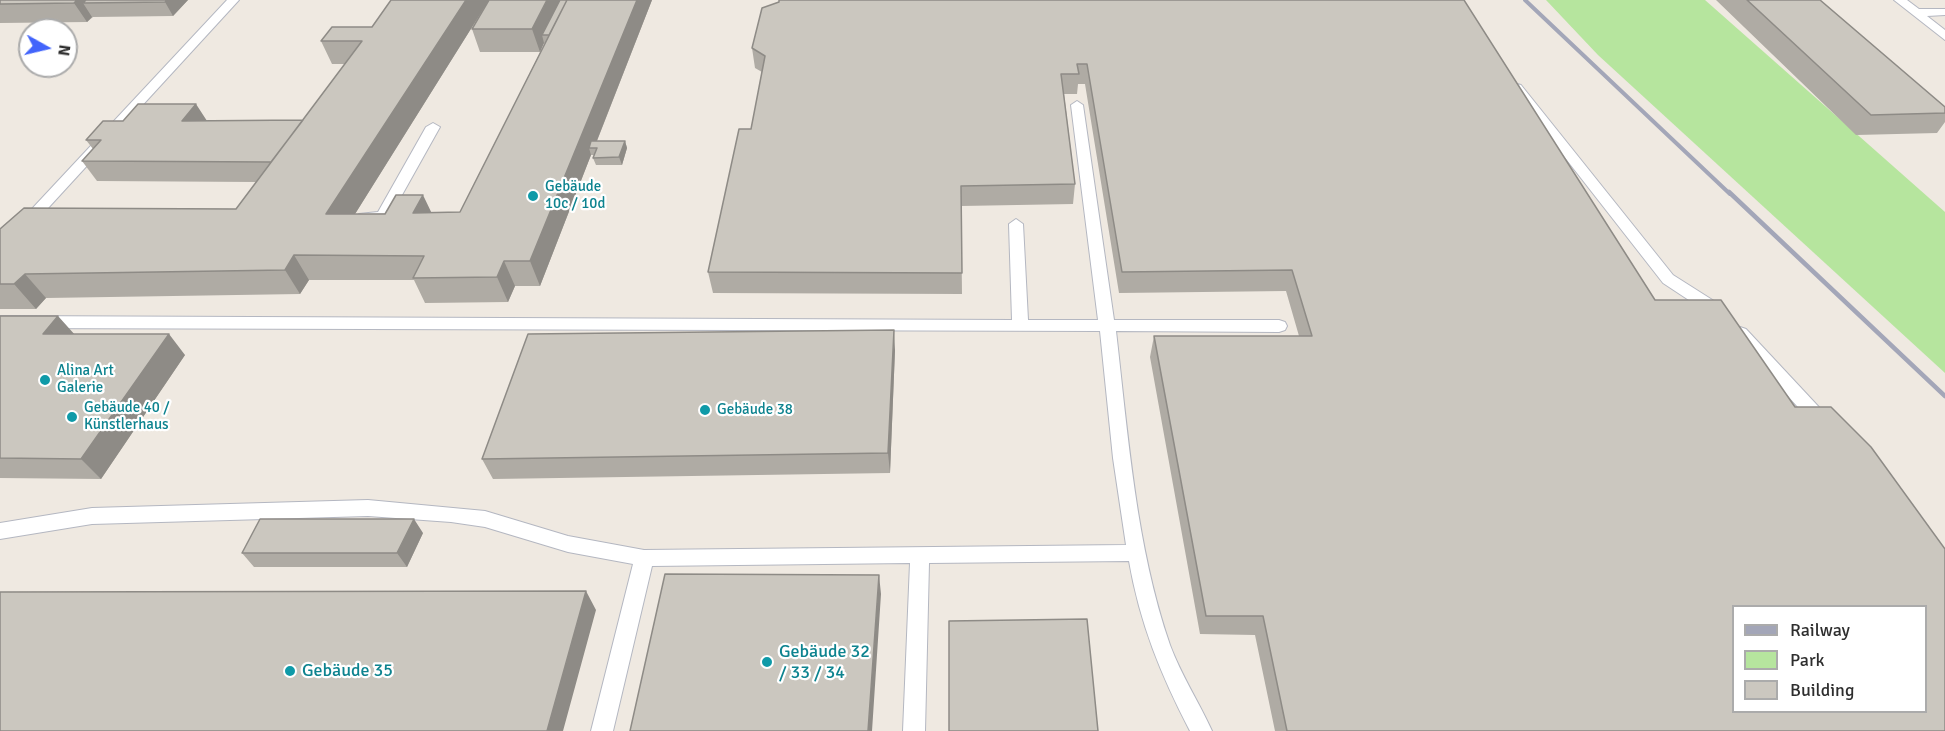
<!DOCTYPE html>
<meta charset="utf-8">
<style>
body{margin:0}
#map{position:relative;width:1945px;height:731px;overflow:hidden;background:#efe9e1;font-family:Signika,sans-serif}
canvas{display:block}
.legend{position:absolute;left:1732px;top:605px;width:195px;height:108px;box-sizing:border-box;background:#fff;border:2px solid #ababab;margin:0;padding:8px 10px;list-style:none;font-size:18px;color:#2e2e2e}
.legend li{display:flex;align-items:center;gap:12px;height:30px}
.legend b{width:30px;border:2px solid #ababab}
.north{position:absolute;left:18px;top:18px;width:60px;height:60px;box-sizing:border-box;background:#fff;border:2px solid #ababab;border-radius:50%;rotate:98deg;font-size:16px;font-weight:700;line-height:24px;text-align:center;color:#2e2e2e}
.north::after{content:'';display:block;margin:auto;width:21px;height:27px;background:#4264fb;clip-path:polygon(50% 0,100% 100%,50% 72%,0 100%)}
</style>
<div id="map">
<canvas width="1945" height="731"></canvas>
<ul class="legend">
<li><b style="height:8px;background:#a3a6b8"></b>Railway</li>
<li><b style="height:16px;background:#b6e59e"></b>Park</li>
<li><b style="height:16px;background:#cbc7bf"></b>Building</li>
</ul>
<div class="north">N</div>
</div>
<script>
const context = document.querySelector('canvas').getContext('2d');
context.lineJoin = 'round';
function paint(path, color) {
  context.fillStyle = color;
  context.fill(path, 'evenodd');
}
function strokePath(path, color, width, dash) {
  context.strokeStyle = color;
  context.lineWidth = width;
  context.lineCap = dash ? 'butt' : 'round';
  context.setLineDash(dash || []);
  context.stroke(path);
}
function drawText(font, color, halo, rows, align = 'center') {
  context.font = font + ' Signika,sans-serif';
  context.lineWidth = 4.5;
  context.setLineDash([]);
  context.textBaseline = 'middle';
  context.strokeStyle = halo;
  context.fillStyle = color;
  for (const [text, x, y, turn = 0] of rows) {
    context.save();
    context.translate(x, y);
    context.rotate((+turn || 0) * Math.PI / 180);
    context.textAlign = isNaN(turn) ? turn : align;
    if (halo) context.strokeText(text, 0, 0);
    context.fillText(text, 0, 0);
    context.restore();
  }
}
const green = new Path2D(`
 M1546,0H1705L1945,212V373L1598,55Z`);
const lane = new Path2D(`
 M227,0H239L5,255L0,257V243Z
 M1894,0H1907L1919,9H1945V15L1927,16L1945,30V40Z
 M1517,84L1521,85L1673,275L1725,308L1727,312L1725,316H1713L1663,283L1513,91L1511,88Z
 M1077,101L1083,105L1114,320H1279L1285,322L1287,326L1285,330L1279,332L1116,331C1128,435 1136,547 1170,645C1181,675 1199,702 1212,731H1190C1161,675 1140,624 1129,561L929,563L925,731H903L910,563L652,566L613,731H591L633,564L568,552L485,527L451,522L368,516L92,524L0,539V523L92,508L368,500L485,511L568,536L644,550L1126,545L1113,458L1100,331L0,328V316L1012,320L1009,224L1016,219L1023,224L1028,320H1098L1071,105Z
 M433,123L440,127L388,220H359L357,217L359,214L378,212L426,127Z
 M1740,327L1746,329L1830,419L1833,424L1830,429L1824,431L1818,429L1734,337L1732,333L1734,329Z`);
const railFar1 = new Path2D(`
 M1525,0L1730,194`);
const rail = new Path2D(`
 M1729,192L1945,396`);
const wall = new Path2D(`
 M0,0H188L173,16L93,17L87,22L0,23Z
 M489,0L355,214L460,212L545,43H544L540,52H480L472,29L652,0L597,141H625L627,148L622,165H596L593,158L594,155H591L540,286H515L508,302L425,303L414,280H309L300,294L46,298L36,309H0V229L236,209L256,182L97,181L82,161L93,149L86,140L207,121L303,120L345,64H332L321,41L372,27Z
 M1464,0L1655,300L1945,731H1275L1255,635L1200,634L1150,357L1154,336H1299L1286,291L1119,293L1085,84H1078L1077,94H1064L1075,184L1073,204L961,206L962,294L713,293L708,272L751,129L762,72L755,68L752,48Z
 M1716,0H1820L1945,107V122L1937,133L1856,135Z
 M0,316L74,334L185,355L101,479L0,478Z
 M895,350L890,473L493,479L482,459Z
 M423,533L407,567H254L242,553Z`);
const shadedWall = new Path2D(`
 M77,0H110L83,3L92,17L87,22L74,3Z
 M167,0H188L173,16L165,2Z
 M466,0H489L340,238L326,214Z
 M547,0H566L542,35L544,43L540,52L532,29Z
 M637,0H652L594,148H589L591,155L540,286L530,261Z
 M196,104L209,124L182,121Z
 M625,141L627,148L622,165L619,157Z
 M423,195L435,220L413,213Z
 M294,255L309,280L300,294L285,270Z
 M504,261L515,286L508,302L497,277Z
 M25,274L46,298L36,309L14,284Z
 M58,316L76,336L43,334Z
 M894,330L895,350L890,473L888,453Z
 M169,334L185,355L101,479L81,459Z
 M414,519L423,533L407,567L397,553Z
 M879,575L881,594L872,731H868Z
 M586,591L596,610L563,731H547Z`);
const building = new Path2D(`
 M0,0H77L74,3L0,4Z
 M86,0H167L165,2L83,3Z
 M391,0H466L326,214H385L396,195H423L413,213L460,212L567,0H637L530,261H504L497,277L413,278L424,256L294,255L285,270L25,274L14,284H0V229L24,208L236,209L362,41H321L332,27H372Z
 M489,0H547L532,29H472Z
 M560,0H567L549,35H542Z
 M779,0H1464L1655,300H1721L1795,407H1831L1871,447L1945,549V731H1287L1263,616H1206L1154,336H1312L1292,270L1122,272L1087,64H1077L1079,74H1061L1075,184L961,186L962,273L708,272L739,129H751L765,56L752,48L762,8L779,2ZM1734,606H1926V711H1734Z
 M1747,0H1820L1945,107V113L1871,115Z
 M138,104H196L182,121L303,120L271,162L82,161L101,140H86L103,121H123Z
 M591,141H625L619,157L593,158L597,148H589Z
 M0,316H58L43,334H169L81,459L0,458Z
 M894,330L888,453L482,459L528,334Z
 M260,519H414L397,553H242Z
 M665,574L879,575L868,731H630Z
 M586,591L547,731H0V592Z
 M1087,619L1098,731H949V621Z`);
const markers = [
 [533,196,6,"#0f9aa8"],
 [45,380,6,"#0f9aa8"],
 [705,410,6,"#0f9aa8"],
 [72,417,6,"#0f9aa8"],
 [767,662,6,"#0f9aa8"],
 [290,671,6,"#0f9aa8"]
];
const cultureNames = [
 ["Gebäude",545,187],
 ["10c / 10d",545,204],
 ["Alina Art",57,371],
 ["Galerie",57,388],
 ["Gebäude 40 /",84,408],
 ["Künstlerhaus",84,425],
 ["Gebäude 38",717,410]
];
const nearCulturenames = [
 ["Gebäude 32",779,652],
 ["/ 33 / 34",779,673],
 ["Gebäude 35",302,671]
];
paint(green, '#b6e59e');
strokePath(lane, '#b4b7c1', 2);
paint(lane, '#fff');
strokePath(railFar1, '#a3a6b8', 4);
strokePath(rail, '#a3a6b8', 4.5);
paint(wall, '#afaba4');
paint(shadedWall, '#8e8b86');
paint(building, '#cbc7bf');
strokePath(building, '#8e8b86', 1.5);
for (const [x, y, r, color] of markers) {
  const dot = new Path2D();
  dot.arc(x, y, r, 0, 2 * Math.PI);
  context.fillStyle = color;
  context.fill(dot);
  strokePath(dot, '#fff', 2);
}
drawText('15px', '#0d838f', '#fff', cultureNames, 'left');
drawText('18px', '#0d838f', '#fff', nearCulturenames, 'left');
</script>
